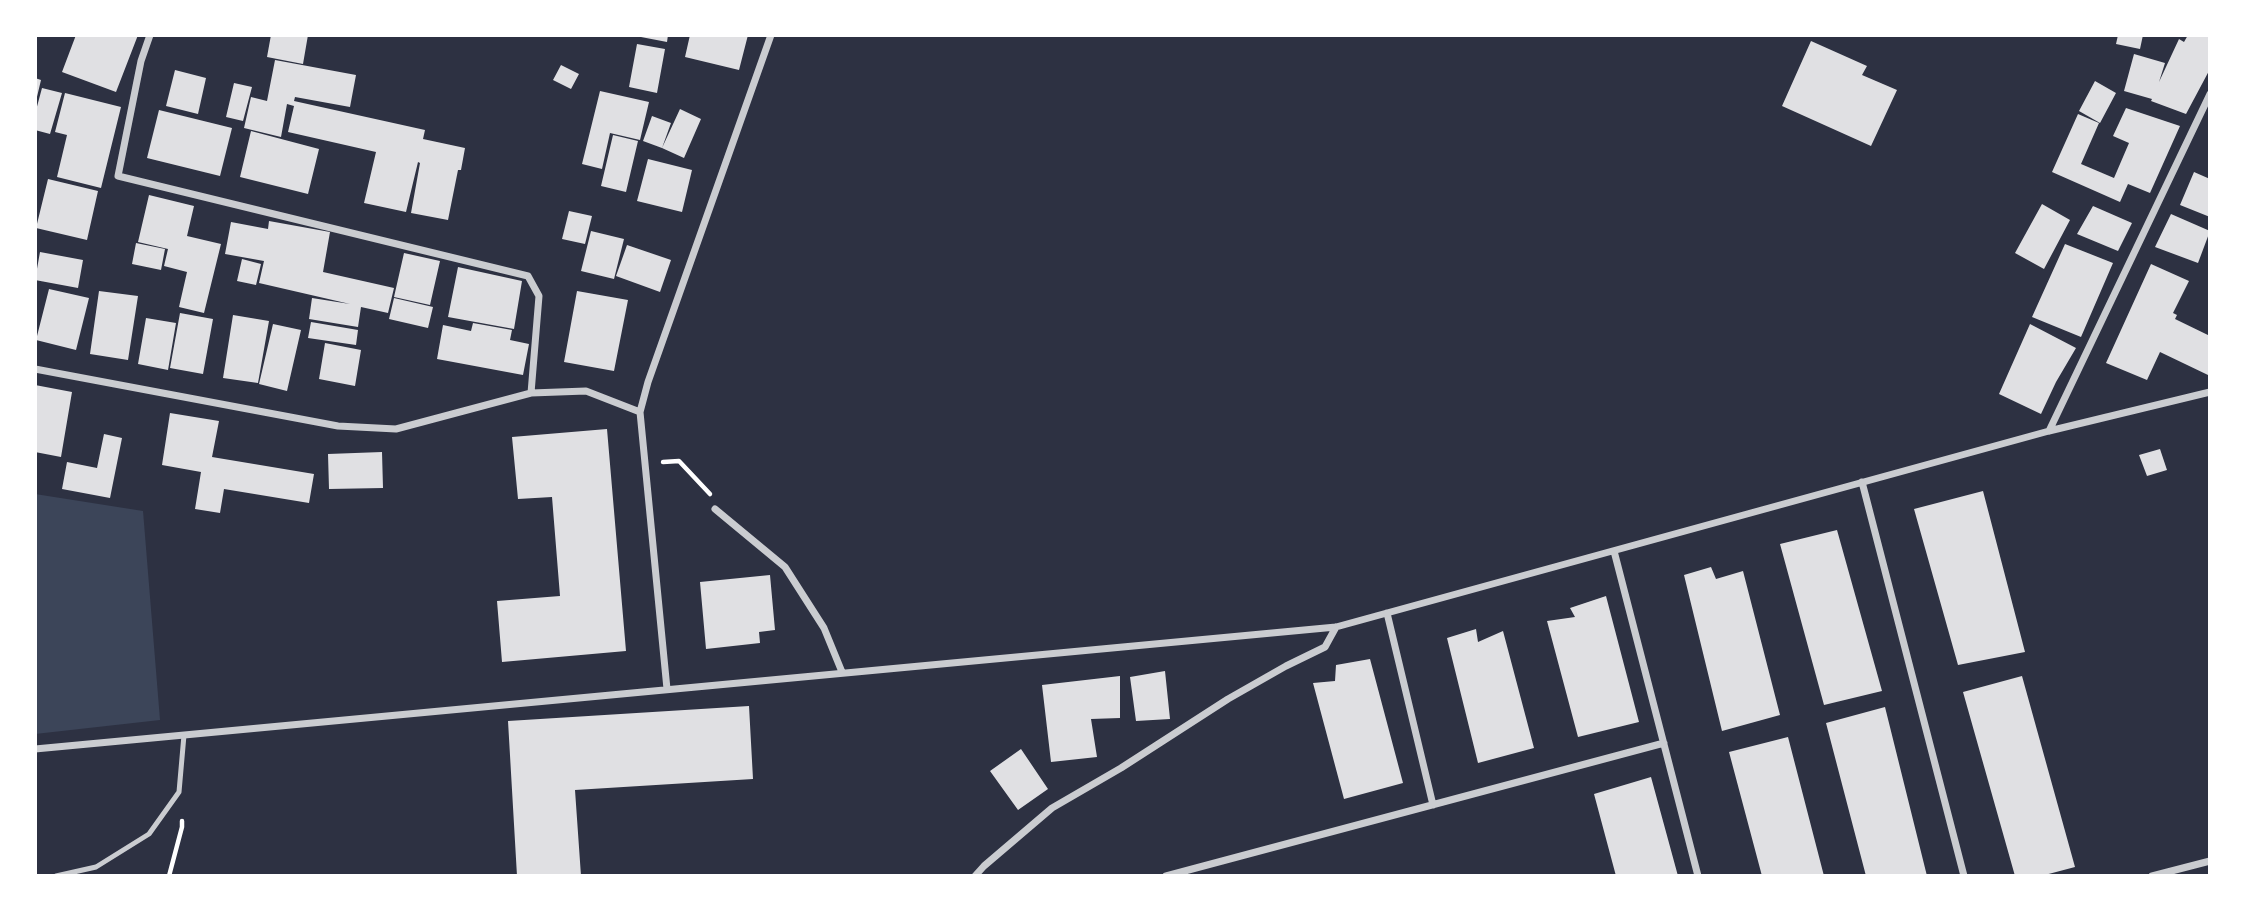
<!DOCTYPE html>
<style>
body{margin:0}
#map{position:relative;width:2245px;height:911px;overflow:hidden;background:#2d3142;font-family:"Golos Text",sans-serif}
canvas{display:block}
.frame{position:absolute;inset:0;border:37px solid #fff;pointer-events:none}
</style>
<div id="map">
<canvas width="2245" height="911"></canvas>
<div class="frame"></div>
</div>
<script>
const context = document.querySelector('canvas').getContext('2d');
context.lineJoin = 'round';
function paint(path, color) {
  context.fillStyle = color;
  context.fill(path, 'evenodd');
}
function strokePath(path, color, width, dash) {
  context.strokeStyle = color;
  context.lineWidth = width;
  context.lineCap = dash ? 'butt' : 'round';
  context.setLineDash(dash || []);
  context.stroke(path);
}
const green = new Path2D(`
 M35,494L143,511L160,720L35,734Z`);
const building = new Path2D(`
 M76,35H138L116,92L62,72Z
 M271,35H308L303,64L267,57Z
 M641,35H668L667,42L641,37Z
 M690,35H748L739,70L685,57Z
 M2118,35H2143L2140,49L2116,44Z
 M2188,35H2210V69L2186,114L2151,101L2152,99L2124,91L2134,54L2165,63L2159,82L2179,39L2184,42Z
 M1811,41L1867,66L1862,75L1897,90L1871,146L1782,106Z
 M637,44L665,49L657,93L629,87Z
 M275,60L356,75L350,107L295,97L294,101L425,130L423,139L465,148L461,170H458L448,220L411,213L420,163L418,162L406,212L364,203L376,152L288,132L294,106L287,104L281,137L244,128L251,97L267,101Z
 M561,65L579,74L571,89L553,80Z
 M175,70L206,78L198,114L166,106Z
 M35,78L41,80L36,101H35Z
 M2095,81L2116,93L2100,123L2079,111Z
 M234,83L252,87L243,121L226,117Z
 M42,88L62,93L50,134L35,130V114Z
 M600,91L649,102L640,140L610,133L602,169L582,164Z
 M65,93L121,107L101,188L57,177L67,135L55,132Z
 M2126,108L2180,126L2150,193L2128,184L2120,202L2052,172L2078,114L2099,123L2081,164L2114,178L2129,143L2113,136Z
 M680,109L701,119L684,158L662,148Z
 M159,110L232,128L220,176L147,158Z
 M652,116L671,123L662,148L643,141Z
 M251,131L319,149L308,194L240,177Z
 M613,135L638,141L626,192L601,186Z
 M648,159L692,170L682,212L637,201Z
 M2194,172L2210,179V217L2180,205Z
 M48,179L98,191L87,240L36,228Z
 M149,195L194,206L187,236L221,244L204,313L179,307L187,272L164,266L168,249L138,242Z
 M2042,204L2070,220L2044,269L2015,253Z
 M2093,206L2132,223L2118,251L2077,234Z
 M569,211L592,216L585,244L562,239Z
 M2171,214L2210,231L2198,263L2155,247Z
 M269,221L330,232L323,272L394,288L388,313L361,307L358,327L309,319L312,298L350,304L259,283L264,261L225,254L231,222L268,229Z
 M591,231L624,239L614,279L581,271Z
 M136,243L165,249L161,270L132,264Z
 M2065,244L2113,263L2081,337L2032,317Z
 M627,245L671,260L660,292L616,276Z
 M40,252L83,260L78,288L35,280Z
 M404,253L440,261L430,305L394,297Z
 M242,259L261,264L256,285L237,281Z
 M2151,264L2189,281L2173,313L2177,315L2175,319L2210,336V371L2208,375L2160,352L2147,380L2106,363Z
 M458,267L522,281L514,329L448,317Z
 M49,289L89,298L76,350L36,340Z
 M99,291L138,296L128,360L90,354Z
 M577,291L628,300L614,371L564,362Z
 M394,298L433,307L428,328L389,319Z
 M180,313L213,319L203,374L170,368Z
 M233,315L269,321L258,383L223,378Z
 M146,318L176,323L168,370L138,364Z
 M311,322L358,330L356,345L308,338Z
 M473,323L512,330L510,340L529,344L523,375L437,359L443,325L471,331Z
 M273,324L301,330L287,391L259,384Z
 M2030,324L2076,348L2056,382L2041,414L1999,394Z
 M325,343L361,350L355,386L319,379Z
 M35,385L72,392L61,457L35,452Z
 M170,413L219,421L212,457L314,474L309,503L224,489L220,513L195,509L201,472L162,465Z
 M607,429L626,651L502,662L497,601L560,596L552,497L518,499L512,437Z
 M104,434L122,438L110,498L62,489L67,462L97,468Z
 M2160,449L2167,470L2147,476L2139,455Z
 M382,452L383,488L329,489L328,454Z
 M1983,491L2025,652L1958,665L1914,509Z
 M1837,530L1882,691L1824,705L1780,544Z
 M1711,567L1716,579L1743,571L1780,715L1722,731L1684,575Z
 M770,575L775,630L759,632L760,643L706,649L700,582Z
 M1606,596L1639,722L1578,737L1547,621L1575,617L1570,608Z
 M1476,629L1478,642L1503,631L1534,748L1478,763L1447,638Z
 M1370,659L1403,783L1344,799L1313,683L1335,681L1336,665Z
 M1165,671L1170,719L1136,721L1130,677Z
 M1120,676V718L1091,719L1097,757L1051,762L1042,685Z
 M2022,676L2075,867L2041,876H2015L1963,692Z
 M749,706L753,779L575,790L581,876H517L508,721Z
 M1885,707L1927,876H1866L1826,723Z
 M1788,737L1824,876H1762L1729,752Z
 M1021,749L1048,789L1018,810L990,771Z
 M1651,777L1678,876H1616L1594,794Z`);
const path = new Path2D(`
 M663,462L679,461L710,494
 M169,876L182,827V821`);
const service = new Path2D(`
 M56,876L96,867L149,834L179,792L184,735`);
const minor = new Path2D(`
 M150,35L141,61L118,176L528,276L539,296L531,393L586,391L640,412
 M35,369L338,426L396,429L531,393
 M2049,431L2210,94
 M1862,482L1964,876
 M715,509L785,567L824,628L842,672
 M1614,551L1698,876
 M1387,613L1433,805
 M667,689L640,412L648,382L771,35
 M35,749L1336,627L2049,431L2210,392
 M975,876L984,866L1052,808L1121,768L1228,699L1286,666L1325,647L1336,627
 M1166,876L1664,743
 M2152,876L2210,861`);
paint(green, '#3c4559');
paint(building, '#e0e0e3');
strokePath(path, '#fff', 4.5);
strokePath(service, '#caccd0', 5);
strokePath(minor, '#caccd0', 7);
</script>
